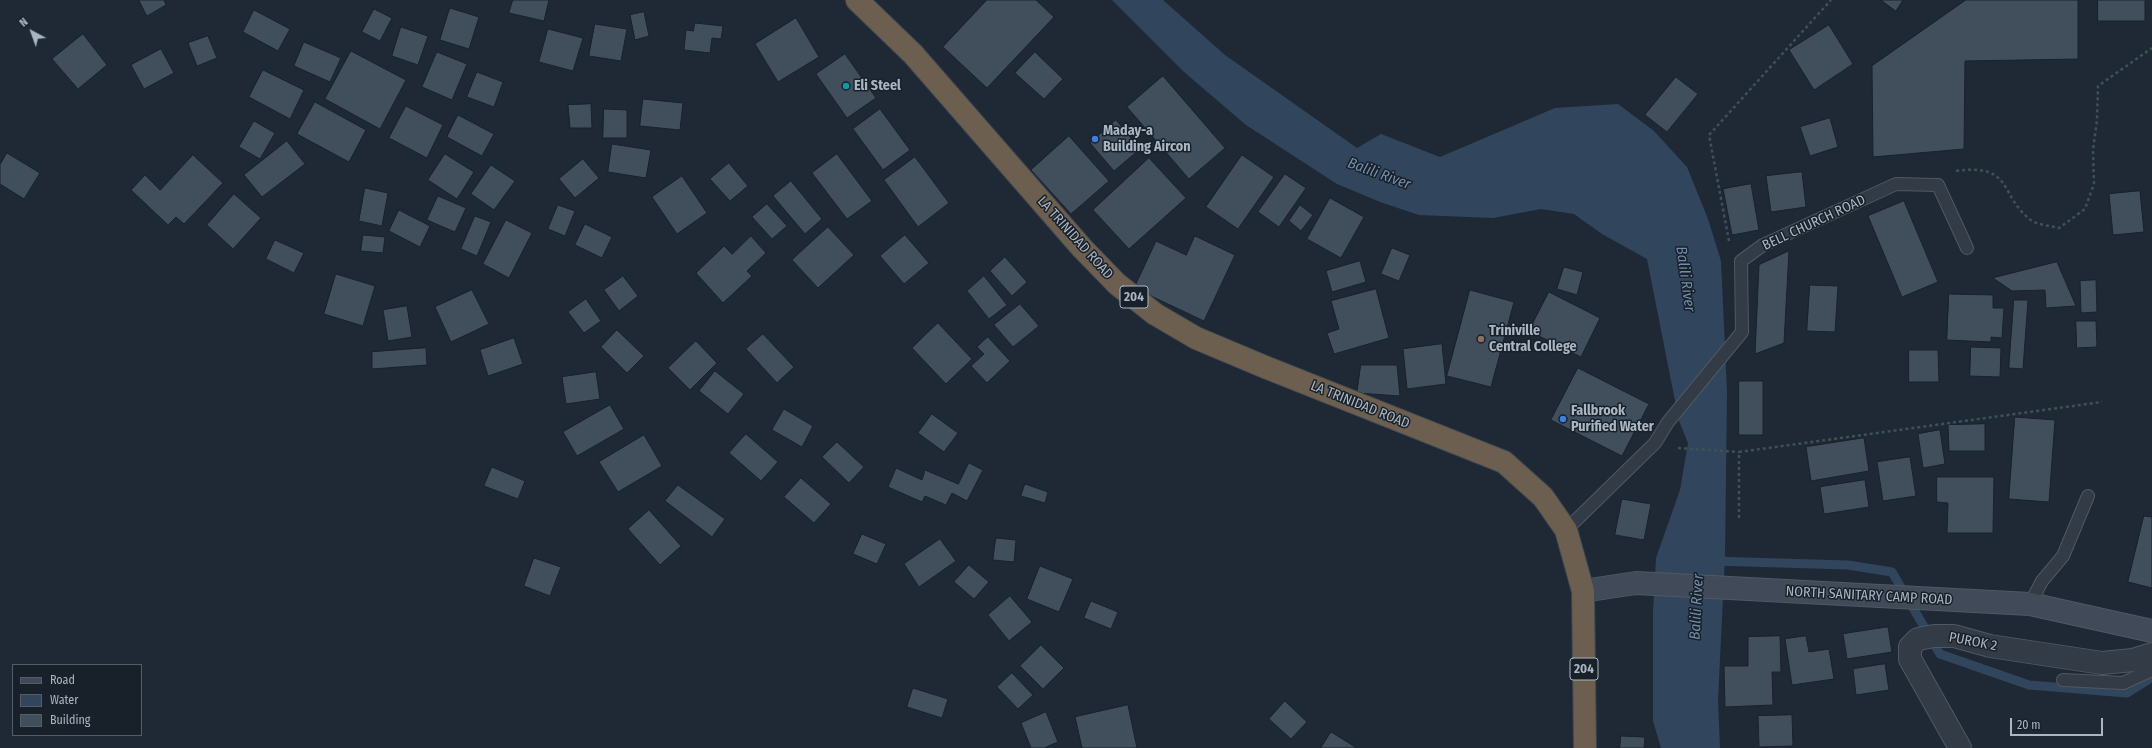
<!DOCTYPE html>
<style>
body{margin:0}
#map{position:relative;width:2152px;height:748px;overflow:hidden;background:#1e2935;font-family:"Fira Sans Condensed",sans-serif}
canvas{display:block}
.legend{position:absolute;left:12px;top:664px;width:130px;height:72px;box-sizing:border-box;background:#18202a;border:1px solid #535c67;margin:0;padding:5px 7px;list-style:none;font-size:12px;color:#abb6c3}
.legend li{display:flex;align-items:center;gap:8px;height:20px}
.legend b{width:20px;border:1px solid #535c67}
.north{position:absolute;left:12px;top:12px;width:40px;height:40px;-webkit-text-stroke:3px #18202a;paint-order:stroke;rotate:319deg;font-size:11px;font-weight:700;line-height:16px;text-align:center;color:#abb6c3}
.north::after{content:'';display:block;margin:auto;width:14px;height:18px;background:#abb6c3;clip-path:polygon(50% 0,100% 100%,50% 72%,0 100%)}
.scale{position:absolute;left:2010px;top:718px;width:93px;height:18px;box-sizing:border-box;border:2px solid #abb6c3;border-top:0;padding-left:5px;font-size:12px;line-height:14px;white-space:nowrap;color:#abb6c3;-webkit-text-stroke:3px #18202a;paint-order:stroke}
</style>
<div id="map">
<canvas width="2152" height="748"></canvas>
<ul class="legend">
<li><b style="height:5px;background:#404a59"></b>Road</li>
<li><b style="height:11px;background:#31465d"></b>Water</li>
<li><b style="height:11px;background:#414f5d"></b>Building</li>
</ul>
<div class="north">N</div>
<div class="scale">20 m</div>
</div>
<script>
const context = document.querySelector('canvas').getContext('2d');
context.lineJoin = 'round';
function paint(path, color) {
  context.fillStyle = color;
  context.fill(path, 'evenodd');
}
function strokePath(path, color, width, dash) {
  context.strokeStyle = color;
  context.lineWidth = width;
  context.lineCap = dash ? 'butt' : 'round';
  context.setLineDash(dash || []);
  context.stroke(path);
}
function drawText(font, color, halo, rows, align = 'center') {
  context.font = font + ' "Fira Sans Condensed",sans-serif';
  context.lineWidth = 3;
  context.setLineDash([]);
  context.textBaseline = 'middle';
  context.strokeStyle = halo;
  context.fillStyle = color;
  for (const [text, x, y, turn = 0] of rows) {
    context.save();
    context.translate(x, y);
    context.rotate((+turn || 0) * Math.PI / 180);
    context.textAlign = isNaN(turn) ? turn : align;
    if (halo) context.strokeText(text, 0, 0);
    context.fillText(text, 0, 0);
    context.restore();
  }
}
const water = new Path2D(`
 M1112,0H1163L1225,55L1357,148L1381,134L1440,157L1555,108L1618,104L1654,131L1687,167L1708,219L1721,261L1727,392L1725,556L1718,700L1720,748H1661L1653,721V612L1656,558L1680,490L1688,443L1679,421L1647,259L1602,234L1574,214L1541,209L1493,218L1419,215L1380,202L1337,184L1246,125L1184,72Z`);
const stream = new Path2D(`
 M1712,561L1848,565L1892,572L1940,654L2029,685L2127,693L2148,680`);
const building = new Path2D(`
 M139,0H164L166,5L147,16Z
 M513,0H549L544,21L509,13Z
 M987,0H1036L1054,17L987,88L943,47Z
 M1881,0H1903L1896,11Z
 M1966,0H2078V59L1965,61L1964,149L1873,157L1872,66Z
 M2098,0H2145V21H2098Z
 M450,8L479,17L469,49L440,40Z
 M374,9L392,18L380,41L362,32Z
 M254,10L290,29L278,51L243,32Z
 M644,12L649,36L635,40L630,15Z
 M796,18L819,57L778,82L755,44Z
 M695,23L723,26L721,39L712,38L710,53L684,50L686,30L693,31Z
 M595,24L627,29L621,61L589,56Z
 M1829,25L1853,64L1814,90L1789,50Z
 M401,27L428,36L418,65L392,56Z
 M548,29L583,38L573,71L539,62Z
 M83,34L107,65L78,89L52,59Z
 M208,36L217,58L197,66L188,43Z
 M304,42L341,58L330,82L294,66Z
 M161,49L174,73L144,89L131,65Z
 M351,51L406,80L380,129L325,99Z
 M437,52L467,64L452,100L422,87Z
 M1035,52L1063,79L1044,99L1015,73Z
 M845,54L876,98L847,118L816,74Z
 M263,70L304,90L290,119L249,97Z
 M477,72L503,82L494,107L467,97Z
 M1163,76L1225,148L1189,179L1127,107Z
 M1676,77L1698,94L1667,132L1645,115Z
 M643,99L683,103L680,130L640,126Z
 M315,102L366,130L349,162L297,134Z
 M591,104L592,128H570L568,105Z
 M406,106L443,125L427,158L389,138Z
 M604,109L627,110V138H603Z
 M880,109L910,150L883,170L853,129Z
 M458,115L494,134L482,156L447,137Z
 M1830,118L1838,147L1810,156L1800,127Z
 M1116,120L1140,149L1114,171L1090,143Z
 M254,121L275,133L260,159L239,147Z
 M1069,136L1109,181L1071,214L1031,170Z
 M287,141L305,164L262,197L244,175Z
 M612,144L651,150L646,178L608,172Z
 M7,153L40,173L24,199L0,184V165Z
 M445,154L474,172L457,199L428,180Z
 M837,154L872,201L847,219L812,173Z
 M193,155L223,183L184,224L176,217L168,225L131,190L145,175L160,190Z
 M1242,155L1274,177L1238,229L1206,207Z
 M915,157L949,203L918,227L884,180Z
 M1149,158L1186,198L1129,249L1093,210Z
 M583,159L599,178L575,198L559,179Z
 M729,163L748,186L730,201L710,179Z
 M491,165L515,181L494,210L471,194Z
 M1802,172L1806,207L1771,212L1766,176Z
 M1285,174L1306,188L1279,227L1258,212Z
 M682,176L707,213L677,234L652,197Z
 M791,181L822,219L805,234L773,196Z
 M1751,184L1759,230L1732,235L1723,189Z
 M365,188L388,193L382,226L359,221Z
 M2140,191L2144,232L2113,235L2109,194Z
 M234,194L261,218L233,249L207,225Z
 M438,196L466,208L455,232L427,220Z
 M1330,198L1364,217L1341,258L1307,239Z
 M1904,201L1938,282L1902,297L1868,216Z
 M767,204L787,226L772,239L752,217Z
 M558,205L575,211L565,236L548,229Z
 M1300,205L1313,215L1301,231L1289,221Z
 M399,210L430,226L420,247L389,231Z
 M475,216L491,222L477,256L461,249Z
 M506,220L532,233L509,278L483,264Z
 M585,224L612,237L602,258L575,245Z
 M828,227L854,255L818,288L792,260Z
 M363,235L385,237L383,253L361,251Z
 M905,235L929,263L904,284L880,256Z
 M751,236L766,253L747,271L752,276L723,303L696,273L724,246L732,254Z
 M1195,236L1235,255L1204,321L1134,288L1156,241L1186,255Z
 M275,240L304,253L294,273L266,259Z
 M1392,248L1410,255L1399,281L1381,274Z
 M1789,251L1784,343L1755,354L1759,265Z
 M1005,257L1027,282L1012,296L990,271Z
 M1360,261L1366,282L1332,292L1326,271Z
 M2057,262L2076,306L2046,308L2045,290L2012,291L1993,278Z
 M1564,267L1583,272L1577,295L1557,289Z
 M336,274L375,286L363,326L324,314Z
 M623,276L638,296L619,311L604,290Z
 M984,276L1007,305L989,319L967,291Z
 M2096,280L2097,312L2081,313L2080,281Z
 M1810,285L1838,286L1835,332L1807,331Z
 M1376,289L1389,338L1334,354L1327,333L1339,329L1331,301Z
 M472,290L489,324L451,342L435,307Z
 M1470,290L1514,302L1491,387L1447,376Z
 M1549,292L1600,318L1581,357L1529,331Z
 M1949,294L1993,295V308H2004L2002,338L1991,337V342L1947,340Z
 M586,299L601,321L584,333L568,312Z
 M2014,300H2028L2023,369L2009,368Z
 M1020,304L1039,326L1013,347L994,325Z
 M407,306L412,337L388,341L383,310Z
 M2076,321H2096L2097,347L2077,348Z
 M938,323L972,359L946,384L912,348Z
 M617,330L644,356L627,373L601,347Z
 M763,334L794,367L777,383L746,349Z
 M988,337L1010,361L987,383L971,366L984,354L977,347Z
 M514,338L523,364L488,376L480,350Z
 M696,341L717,363L690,390L668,368Z
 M1442,344L1446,384L1407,389L1403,349Z
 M1971,347L2001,348L2000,377L1970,376Z
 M426,348L427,365L372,369V352Z
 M1909,350H1938L1939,382H1909Z
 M1361,365H1397L1400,396L1357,393Z
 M1578,368L1649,404L1622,456L1551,420Z
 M715,371L744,394L728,414L699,391Z
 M596,372L600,399L566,404L562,377Z
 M1739,381H1763V435H1739Z
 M610,405L624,429L577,456L563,432Z
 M784,409L813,426L802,447L772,430Z
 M932,414L958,433L944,452L918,433Z
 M2015,417L2055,420L2049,502L2009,499Z
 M1985,424V451H1949L1948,425Z
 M1940,430L1945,464L1923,468L1918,434Z
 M746,434L778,462L761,481L729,453Z
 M644,435L662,466L618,492L599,462Z
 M1864,438L1869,471L1811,481L1806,447Z
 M837,442L864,467L849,483L822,457Z
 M1910,457L1916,496L1883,501L1877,462Z
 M969,463L983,470L967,501L952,493L946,505L925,496L922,502L888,487L896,468L922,480L925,470L958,484Z
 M492,467L525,481L518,499L484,486Z
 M1937,477H1994L1993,533H1947L1948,503L1937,502Z
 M801,478L831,504L814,523L784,497Z
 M1865,480L1869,507L1824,514L1820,487Z
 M1025,484L1048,492L1045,503L1021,496Z
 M678,485L725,519L712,537L665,501Z
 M1622,499L1651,504L1644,540L1615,535Z
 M649,510L681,546L660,565L628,529Z
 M2144,516L2152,517V588L2128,582Z
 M862,534L886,544L877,564L853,554Z
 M996,538L1016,540L1014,562L993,560Z
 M940,539L956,561L919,587L904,564Z
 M534,558L561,567L550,596L524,586Z
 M969,565L989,582L974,599L954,582Z
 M1040,566L1073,579L1059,612L1027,599Z
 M1010,596L1032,622L1009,641L988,615Z
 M1091,601L1118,612L1111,629L1084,618Z
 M1888,627L1892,652L1847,659L1843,634Z
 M1780,636L1781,672H1772L1773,705L1725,707L1724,666H1748V637Z
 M1806,636L1809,652L1829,649L1834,679L1792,685L1785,639Z
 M1041,645L1064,668L1043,689L1020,666Z
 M1885,664L1889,690L1856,695L1853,669Z
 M1012,673L1033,695L1018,709L997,687Z
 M913,688L948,699L942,718L907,707Z
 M1285,701L1307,722L1291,739L1269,719Z
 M1128,705L1137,748H1082L1075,717Z
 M1046,712L1058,742L1044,748H1031L1021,723Z
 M1792,715L1793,746L1759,747L1758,716Z
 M1331,732L1357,748H1321Z
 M1621,736L1645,737L1644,748H1620Z`);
const path = new Path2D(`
 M1956,171C2015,163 1998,196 2032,221C2039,225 2051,226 2059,228L2085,209L2094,184L2093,150L2097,120L2098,86L2152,48
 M1729,241L1709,135L1831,0
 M1678,448L1739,452
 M1739,518V452L2102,402`);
const lane = new Path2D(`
 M1566,530L1655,443L1668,422L1742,332L1741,261L1763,245L1896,184L1938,185L1967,248
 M2030,604L2042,581L2063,556L2088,496
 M2063,680L2123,683L2152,670`);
const street = new Path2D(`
 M1960,748L1910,659V647L1918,639L1934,636H1954L1990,646L2102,663L2133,660L2152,654`);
const secondary = new Path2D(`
 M1583,591L1636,583L2030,604L2152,631`);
const highway = new Path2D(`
 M857,0L913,54L1082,248L1117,284L1155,314L1196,338L1265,367L1504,462L1543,497L1566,530L1583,591L1585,748`);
const markers = [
 [846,86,4,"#0f9aa8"],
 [1095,139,4,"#3f7fe0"],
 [1481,339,4,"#8d6e63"],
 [1563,419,4,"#3f7fe0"]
];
const shields = [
 [1134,297,28],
 [1584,669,28]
];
const shieldNames = [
 ["204",1134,297],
 ["204",1584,669]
];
const poiNames = [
 ["Eli Steel",854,86],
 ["Maday-a",1103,131],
 ["Building Aircon",1103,147],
 ["Triniville",1489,331],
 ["Central College",1489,347],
 ["Fallbrook",1571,411],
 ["Purified Water",1571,427]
];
const streetNames = [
 ["BELL CHURCH ROAD",1814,223,-25],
 ["LA TRINIDAD ROAD",1075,238,48],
 ["LA TRINIDAD ROAD",1360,405,22],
 ["NORTH SANITARY CAMP ROAD",1869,596,3],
 ["PUROK 2",1973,642,11]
];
const waterNames = [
 ["Balili River",1379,174,20],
 ["Balili River",1685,279,82],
 ["Balili River",1697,607,-87]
];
paint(water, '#31465d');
strokePath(stream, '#31465d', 9);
paint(building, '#414f5d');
strokePath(building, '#19222c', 1);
strokePath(lane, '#4f5964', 14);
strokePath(street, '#4f5964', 24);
strokePath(secondary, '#4f5964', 24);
strokePath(highway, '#3c4650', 24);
strokePath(path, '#3e5254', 2.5, [3, 3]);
strokePath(lane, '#323b46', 12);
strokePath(street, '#323b46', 22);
strokePath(secondary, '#404a59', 22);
strokePath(highway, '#6c5f4f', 22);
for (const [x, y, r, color] of markers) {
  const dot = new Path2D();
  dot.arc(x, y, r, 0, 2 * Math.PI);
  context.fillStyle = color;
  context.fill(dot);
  strokePath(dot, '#18202a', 1.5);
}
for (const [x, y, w] of shields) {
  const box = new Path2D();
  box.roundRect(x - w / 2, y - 11, w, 22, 3);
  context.fillStyle = '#18202a';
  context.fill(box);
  strokePath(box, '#abb6c3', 1);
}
drawText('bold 13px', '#abb6c3', null, shieldNames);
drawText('bold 14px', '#abb6c3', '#18202a', poiNames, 'left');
drawText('14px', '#abb6c3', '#18202a', streetNames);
drawText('italic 15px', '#738eac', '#18202a', waterNames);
</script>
